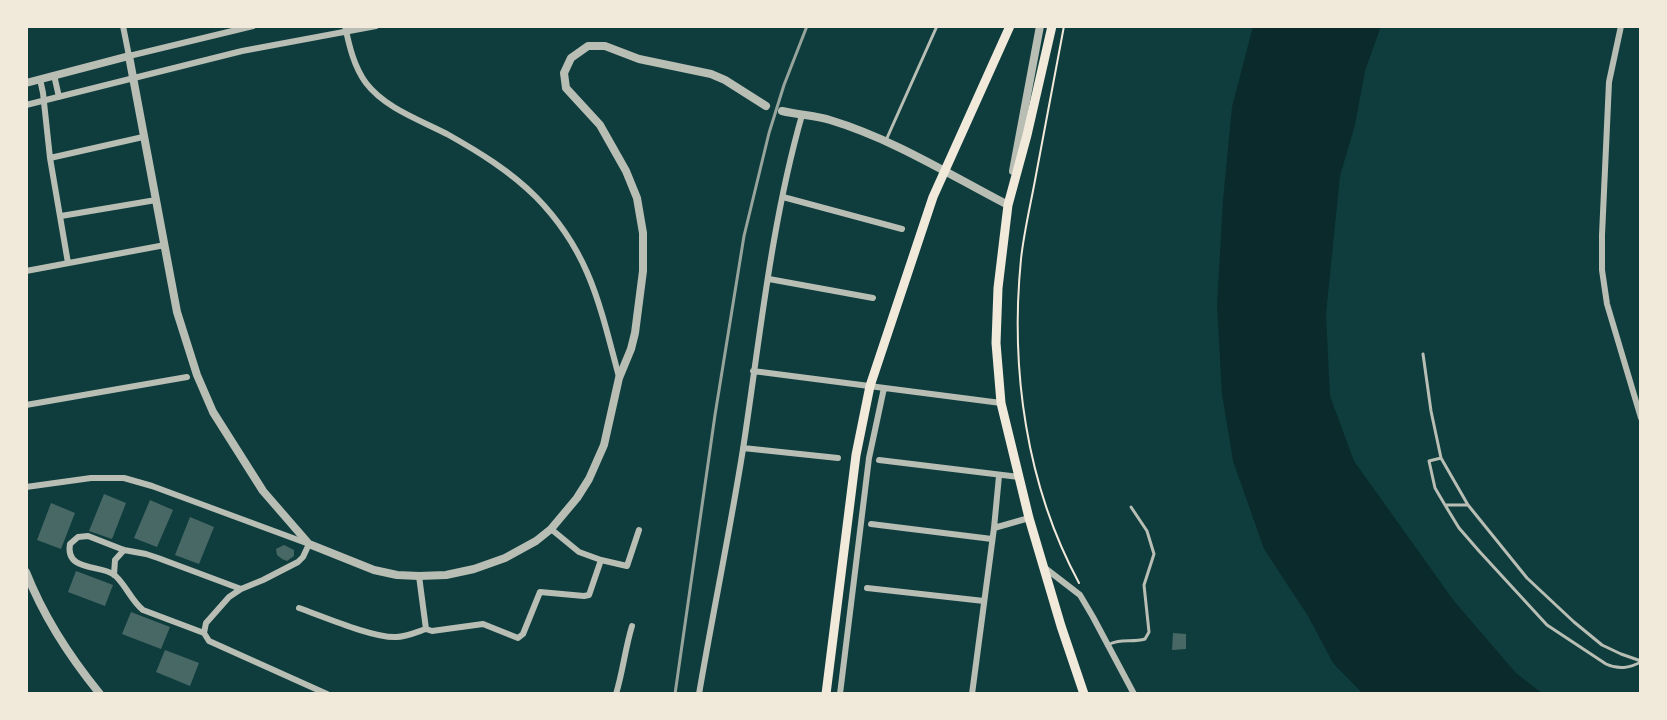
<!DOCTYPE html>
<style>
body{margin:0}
#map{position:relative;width:1667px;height:720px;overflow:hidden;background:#0f3d3e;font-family:"Source Sans 3",sans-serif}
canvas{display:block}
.frame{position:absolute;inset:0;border:28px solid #f1e9da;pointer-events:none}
</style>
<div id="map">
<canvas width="1667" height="720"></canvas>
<div class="frame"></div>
</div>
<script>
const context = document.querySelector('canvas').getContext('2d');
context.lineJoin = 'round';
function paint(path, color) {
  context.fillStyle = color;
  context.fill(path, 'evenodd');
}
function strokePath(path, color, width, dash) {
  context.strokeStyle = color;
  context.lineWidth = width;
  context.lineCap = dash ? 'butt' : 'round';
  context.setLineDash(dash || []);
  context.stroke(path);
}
const water = new Path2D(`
 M1253,26H1381L1365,71L1355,125L1340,176L1326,314L1330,396L1354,461L1454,601L1516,673L1543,694H1363L1333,663L1308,616L1264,549L1233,461L1222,394L1217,306L1223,200L1232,107Z`);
const building = new Path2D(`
 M104,494L126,503L112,539L89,531Z
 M150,500L173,510L157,547L134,538Z
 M51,503L75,513L61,549L37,540Z
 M190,517L214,527L199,564L175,555Z
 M284,545L294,550V556L287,561L282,559L277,555L276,549Z
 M76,571L113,585L105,606L68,592Z
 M131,612L170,627L161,649L122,634Z
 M1173,633L1186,634V649L1172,650Z
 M165,650L199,663L190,686L156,672Z`);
const path = new Path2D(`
 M1064,26C1055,76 1045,125 1036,175C1031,203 1024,231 1021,259C1010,369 1026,485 1079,583`);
const service = new Path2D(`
 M887,138L937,26
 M1423,354L1431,411L1441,458L1468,505L1527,578L1574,622L1602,645L1621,654L1641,661
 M1441,458L1429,461L1435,488L1445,505H1466
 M1445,505L1459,528L1479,551L1547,625L1606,664C1619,670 1629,668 1641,662
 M1108,645C1119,638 1133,643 1145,639L1149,632L1144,585L1154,554L1147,531L1131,507`);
const minor = new Path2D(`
 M123,26L129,56L253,26
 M345,26C349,45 354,67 366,83C385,108 420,120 447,134C479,152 510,171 536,197C590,252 600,306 619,377
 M1621,26L1609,82L1602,235V270L1607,304L1641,418
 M54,75L59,97
 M40,79L43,93L50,158L68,263
 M26,105L242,51L376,26
 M50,158L143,137
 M783,197L902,229
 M61,216L156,200
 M26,271L165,245
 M769,279L873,298
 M753,371L1001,403
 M26,405L187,377
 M743,448L838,458
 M879,460L1019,477
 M26,487L91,478H124L152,486L309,544L303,557L298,562L263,580L241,589L229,597L206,623L204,633L209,641L327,694
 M871,524L992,539
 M994,528L1029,518
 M551,529L579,552L601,560
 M1045,568L1080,595L1093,617L1134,694
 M114,575L115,560L124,550
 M867,588L984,601
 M299,608C322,616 373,638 396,637C406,637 417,632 426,629L419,576
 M426,629L432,631L483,624L518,638L523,634L540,592L584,596L589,595L601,560L627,566L639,530
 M204,633L143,610C131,601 124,581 113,574C99,565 65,571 70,544L78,537L88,536L124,550L146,554L158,558L241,589
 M616,694C623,671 625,649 632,626
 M699,694C713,612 730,531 743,449C760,338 771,224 802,115
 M840,694L869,458L884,388
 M972,694L994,528L999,476`);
const tertiary = new Path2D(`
 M26,83L129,56L177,312L197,375L213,412L263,491L309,544L374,570L397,575L419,576L446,575L474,569L505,558L536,541L551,529L577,498L589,479L604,445L619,378L631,349L635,333L643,271V233L637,198L626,171L600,125L566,88L564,73L571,58L588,46H605L639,59L711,74L725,80L766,106
 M782,111C798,115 815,115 830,120C893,139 950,175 1008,205L1009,200
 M1013,171L1040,26
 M26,572C44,618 69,656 100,694`);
const secondary = new Path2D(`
 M1052,26L1027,135L1008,205L998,288L996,343L1001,403L1029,518L1061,626L1084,694
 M826,694L856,455L870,386L933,197L1010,26`);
const rail = new Path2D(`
 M675,694L715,415L744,236L769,133L784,85L807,26`);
paint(water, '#0a2a2b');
paint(building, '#486865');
strokePath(path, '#f1e9da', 2);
strokePath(service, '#b8beb3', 3);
strokePath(minor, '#b8beb3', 6);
strokePath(tertiary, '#b8beb3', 8);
strokePath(secondary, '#f1e9da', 9);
strokePath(rail, '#97a49c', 3);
</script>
